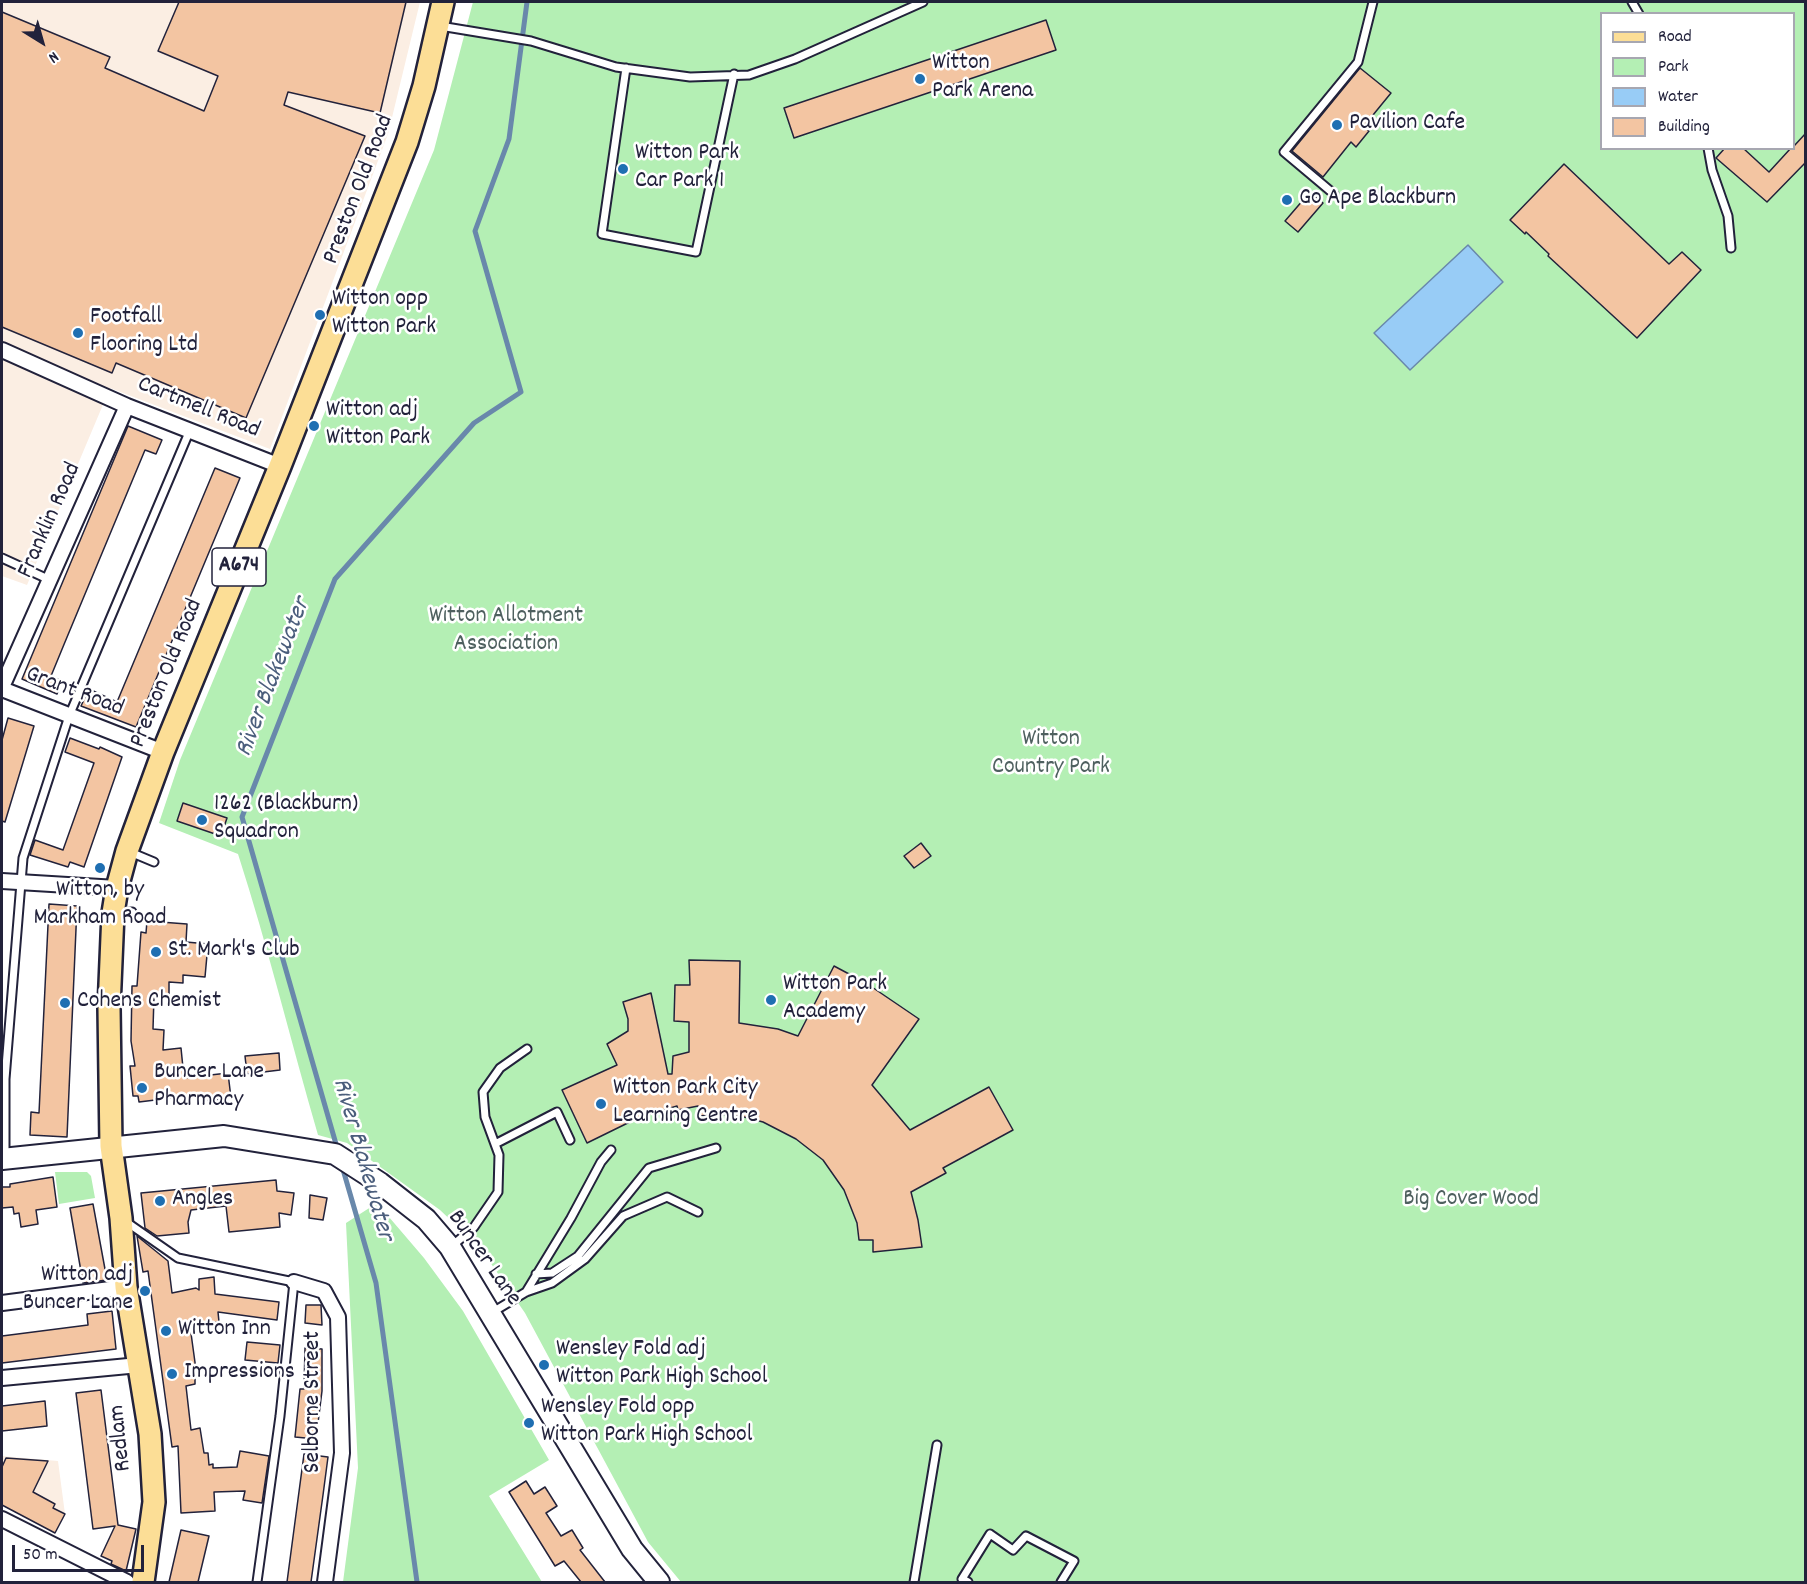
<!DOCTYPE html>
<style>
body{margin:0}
#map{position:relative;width:1807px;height:1584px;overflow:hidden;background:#fff;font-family:Dekko,sans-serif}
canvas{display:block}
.frame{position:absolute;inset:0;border:3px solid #22223b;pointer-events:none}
.legend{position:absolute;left:1600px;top:12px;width:195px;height:138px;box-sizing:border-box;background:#fff;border:2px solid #a7a7b1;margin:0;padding:8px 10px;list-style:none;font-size:18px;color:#22223b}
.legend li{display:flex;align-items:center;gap:12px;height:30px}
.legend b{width:30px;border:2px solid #a7a7b1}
.north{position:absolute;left:12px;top:12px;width:60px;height:60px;-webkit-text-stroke:4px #fff;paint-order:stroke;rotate:143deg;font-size:16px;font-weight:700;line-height:24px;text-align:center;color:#22223b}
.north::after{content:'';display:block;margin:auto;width:21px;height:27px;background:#22223b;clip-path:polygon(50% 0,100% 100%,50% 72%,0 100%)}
.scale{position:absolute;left:12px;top:1545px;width:132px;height:27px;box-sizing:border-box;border:3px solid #22223b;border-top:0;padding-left:8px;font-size:18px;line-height:21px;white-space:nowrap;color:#22223b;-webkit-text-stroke:4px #fff;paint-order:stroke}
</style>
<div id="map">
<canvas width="1807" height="1584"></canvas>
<div class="frame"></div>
<ul class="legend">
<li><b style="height:8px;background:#fcde96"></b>Road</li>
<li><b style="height:16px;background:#b4efb4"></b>Park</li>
<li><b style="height:16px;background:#98ccf6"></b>Water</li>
<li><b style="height:16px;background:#f3c5a2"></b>Building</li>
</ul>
<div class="north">N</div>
<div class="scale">50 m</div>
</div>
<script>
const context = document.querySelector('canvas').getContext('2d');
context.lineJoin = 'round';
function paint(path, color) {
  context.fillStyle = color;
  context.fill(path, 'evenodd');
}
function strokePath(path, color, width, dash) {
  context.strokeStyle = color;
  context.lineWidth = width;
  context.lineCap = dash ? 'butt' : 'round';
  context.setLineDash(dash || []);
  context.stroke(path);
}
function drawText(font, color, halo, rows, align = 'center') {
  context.font = font + ' Dekko,sans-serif';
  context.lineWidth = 5;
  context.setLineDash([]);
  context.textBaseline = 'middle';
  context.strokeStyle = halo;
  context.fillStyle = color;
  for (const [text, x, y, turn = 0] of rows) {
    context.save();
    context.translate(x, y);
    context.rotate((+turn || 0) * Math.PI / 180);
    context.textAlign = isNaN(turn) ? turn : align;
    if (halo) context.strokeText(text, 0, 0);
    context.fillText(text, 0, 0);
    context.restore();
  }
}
const built = new Path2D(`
 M2,2H420L388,134L270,449L110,388L27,585L2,576Z
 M2,1456L58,1461L65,1514L55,1533L2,1505Z`);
const green = new Path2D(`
 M473,2H1805V1582H681L648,1542L525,1313L481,1249L440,1210L347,1143L318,1135C291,1042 268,947 238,854L159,823L180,760L434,150ZM1602,14H1794V148H1602Z
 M55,1172H87L91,1176L95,1198L59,1204Z
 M377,1203L424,1258L463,1311L549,1460L489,1496L542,1582H343L358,1468L346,1223Z`);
const water = new Path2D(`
 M1468,245L1503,282L1410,370L1374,333Z`);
const stream = new Path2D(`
 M338,1151L242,817L335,579L474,423L521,392L475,231L509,139L527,2
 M342,1166L376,1283L417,1582`);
const building = new Path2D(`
 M179,2H406L380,113L288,92L284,105L365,136L246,418L116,363L112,373L2,327V12L110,57L105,68L204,111L218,76L158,51Z
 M1046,20L1056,50L794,138L784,108Z
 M1360,68L1391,93L1364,126L1369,131L1356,147L1351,142L1323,177L1292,151Z
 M1806,133V162L1767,202L1716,158L1725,148H1743L1769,172L1791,148H1794V146Z
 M1564,164L1669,264L1682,252L1701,270L1637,338L1548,256L1549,254L1526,232L1525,234L1510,220Z
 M1310,192L1323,203L1298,232L1285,221Z
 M128,426L162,440L156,454L145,450L65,642L51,676L62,681L57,694L22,679Z
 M215,468L240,478L136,727L81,706L89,689L117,702Z
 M8,718L34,726L5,822L2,821V740Z
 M70,738L99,749L100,747L122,757L84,867L70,862L68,867L30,855L35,840L63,850L94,763L65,752Z
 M183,803L227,818L221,836L177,821Z
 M921,843L931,856L914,868L904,856Z
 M49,904L77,906L67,1137L30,1135L31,1112L39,1113Z
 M147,921L187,924L186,942L208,944L205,977L183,975V983L169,982V996H154L153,1029L164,1030L163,1050L181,1048L184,1078L228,1073L231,1098L196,1102V1095L139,1102L138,1096H133L130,1066H135L131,1041L132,986H137L141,932L146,933Z
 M689,960L740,961L739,1023L778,1029L798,1036L834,966L866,983L919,1019L872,1085L910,1130L989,1087L1013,1130L943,1168L946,1173L911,1192L918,1220L922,1247L873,1252V1240H859L857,1223L844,1190L823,1160L796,1139L763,1122L744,1117L719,1114L699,1116L698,1106L678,1110L677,1106L640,1117L587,1143L562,1090L617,1065L607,1044L628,1031V1019L623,1002L651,993L668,1074H672L673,1056L689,1052V1022L674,1021L675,985H690Z
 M279,1053L280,1070L247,1074L245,1056Z
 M53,1177L57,1207L36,1210L38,1224L21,1227L19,1213L14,1214L13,1207L2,1208V1187H10V1184Z
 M276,1180L277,1191L294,1193L291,1215L279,1213L280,1227L229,1232L226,1206L191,1210L188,1222L189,1233L157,1236L145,1228L141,1193Z
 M310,1195L327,1198L323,1220L309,1218Z
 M93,1204L107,1280L83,1283L70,1208Z
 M137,1236L168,1261L172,1293L196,1288L199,1290V1279L214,1277L215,1294L279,1302L277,1320L218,1312L219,1322L190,1326L197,1377H195V1384L186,1386L191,1430L200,1428L204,1453H208L209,1465L213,1464V1468L237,1467L240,1451L269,1456L262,1503L243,1500L245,1491L214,1492L215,1511L181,1513L178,1446L172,1447L148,1271L143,1272Z
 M306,1305H321L322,1325L305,1323Z
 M112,1311L116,1349L2,1363V1336L88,1325L87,1314Z
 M247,1342L280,1345L278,1363L245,1360Z
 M305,1348L322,1349V1391L316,1439L295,1437L300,1389H304Z
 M101,1390L118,1525L136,1529L126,1571L111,1564L112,1561L101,1556L115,1526L93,1529L76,1393Z
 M45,1401L47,1426L2,1431V1406Z
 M304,1454L328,1457L323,1495L311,1582H287Z
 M6,1458L48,1461L33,1492L55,1504L53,1508L65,1514L55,1533L2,1505V1467Z
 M526,1481L534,1494L545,1487L557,1506L546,1513L561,1536L572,1530L583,1548L580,1550L605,1582H581L564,1561L555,1566L509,1492Z
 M181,1530L209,1536L198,1582H169Z`);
const lane = new Path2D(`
 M1632,2L1639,14
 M440,26L531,41L616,67L690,77L749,75L795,59L923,2
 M626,68L602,234L696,252L734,74
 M1708,148L1712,170L1728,216L1731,248
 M1334,194L1284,152L1358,62L1373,2
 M2,558L50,580
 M130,852L154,862
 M117,913L132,912
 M495,1144L557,1112L570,1140
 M5,1157V1079L23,858L69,716L190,430
 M125,1221L178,1258L294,1282L280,1416L257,1582
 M452,1246L474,1227L498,1192L499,1155L485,1117L483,1092L500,1068L527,1049
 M536,1274L552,1273L578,1256L649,1168L716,1148
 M526,1292L571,1218L601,1162L611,1150
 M491,1313L526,1292L552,1283L585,1259L623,1216L667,1197L698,1212
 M914,1582L937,1445
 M968,1582L962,1579L990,1534L1013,1550L1026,1536L1074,1561L1061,1582`);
const street = new Path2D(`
 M2,350L127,406L280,466
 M2,687L127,406
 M2,689L163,752
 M2,881L117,888
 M294,1282L324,1291L338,1317L342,1453L325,1582
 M2,1303L126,1287
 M2,1378L139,1365
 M2,1519L127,1582`);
const secondary = new Path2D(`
 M2,1159L224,1136L335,1154L380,1183L426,1219L450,1247L632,1549L659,1582`);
const primary = new Path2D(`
 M143,1582L154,1502L150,1434L126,1287L121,1218L111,1146L109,1008L113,913L117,888L127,851L163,752L280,466L407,142L424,86L443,2`);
const markers = [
 [920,79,6,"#1f6fb2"],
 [1337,125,6,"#1f6fb2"],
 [623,169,6,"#1f6fb2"],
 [1287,200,6,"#1f6fb2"],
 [320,315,6,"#1f6fb2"],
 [78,333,6,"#1f6fb2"],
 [314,426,6,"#1f6fb2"],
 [202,820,6,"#1f6fb2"],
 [100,868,6,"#1f6fb2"],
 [156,952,6,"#1f6fb2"],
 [771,1000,6,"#1f6fb2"],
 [65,1003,6,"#1f6fb2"],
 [142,1088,6,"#1f6fb2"],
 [601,1104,6,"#1f6fb2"],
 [160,1201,6,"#1f6fb2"],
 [145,1291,6,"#1f6fb2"],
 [166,1331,6,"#1f6fb2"],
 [544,1365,6,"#1f6fb2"],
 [172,1374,6,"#1f6fb2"],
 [529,1423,6,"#1f6fb2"]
];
const shields = [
 [239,567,54]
];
const shieldNames = [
 ["A674",239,567]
];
const poiNames = [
 ["Witton",932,65],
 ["Park Arena",932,93],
 ["Pavilion Cafe",1349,125],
 ["Witton Park",635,155],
 ["Car Park 1",635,183],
 ["Go Ape Blackburn",1299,200],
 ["Witton opp",332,301],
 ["Witton Park",332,329],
 ["Footfall",90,319],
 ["Flooring Ltd",90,347],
 ["Witton adj",326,412],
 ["Witton Park",326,440],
 ["1262 (Blackburn)",214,806],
 ["Squadron",214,834],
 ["Witton, by",100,892,"center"],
 ["Markham Road",100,920,"center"],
 ["St. Mark's Club",168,952],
 ["Witton Park",783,986],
 ["Academy",783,1014],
 ["Cohens Chemist",77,1003],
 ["Buncer Lane",154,1074],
 ["Pharmacy",154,1102],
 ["Witton Park City",613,1090],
 ["Learning Centre",613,1118],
 ["Angles",172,1201],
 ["Witton adj",133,1277,"right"],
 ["Buncer Lane",133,1305,"right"],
 ["Witton Inn",178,1331],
 ["Wensley Fold adj",556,1351],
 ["Witton Park High School",556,1379],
 ["Impressions",184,1374],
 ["Wensley Fold opp",541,1409],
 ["Witton Park High School",541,1437]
];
const streetNames = [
 ["Preston Old Road",360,190,-69],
 ["Cartmell Road",198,409,22],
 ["Franklin Road",51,521,-66],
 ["Preston Old Road",168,674,-68],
 ["Grant Road",74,693,21],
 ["Buncer Lane",483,1259,55],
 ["Selborne Street",315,1402,-90],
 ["Redlam",122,1438,-96]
];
const parkNames = [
 ["Witton Allotment",506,618],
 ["Association",506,646],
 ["Witton",1051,741],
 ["Country Park",1051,769],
 ["Big Cover Wood",1471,1201]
];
const waterNames = [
 ["River Blakewater",275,678,-69],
 ["River Blakewater",361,1160,74]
];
paint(built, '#fbeee3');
paint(green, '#b4efb4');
paint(water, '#98ccf6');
strokePath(water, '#6988ab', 1.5);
strokePath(stream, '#6988ab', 5);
paint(building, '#f3c5a2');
strokePath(building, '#22223b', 1.5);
strokePath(lane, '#22223b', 11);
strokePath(street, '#22223b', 18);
strokePath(secondary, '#22223b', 24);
strokePath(primary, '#22223b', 26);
strokePath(lane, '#fff', 7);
strokePath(street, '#fff', 14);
strokePath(secondary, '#fff', 20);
strokePath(primary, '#fcde96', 21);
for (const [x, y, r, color] of markers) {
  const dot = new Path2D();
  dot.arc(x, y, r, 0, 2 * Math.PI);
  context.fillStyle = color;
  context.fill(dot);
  strokePath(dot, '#fff', 2);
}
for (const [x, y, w] of shields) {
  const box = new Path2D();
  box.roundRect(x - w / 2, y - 19, w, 38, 4.5);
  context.fillStyle = '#fff';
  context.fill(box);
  strokePath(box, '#22223b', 1.5);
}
drawText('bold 22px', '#22223b', null, shieldNames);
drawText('24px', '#22223b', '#fff', poiNames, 'left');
drawText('24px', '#22223b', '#fff', streetNames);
drawText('24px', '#4e605f', '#fff', parkNames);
drawText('italic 26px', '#4b5e7c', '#fff', waterNames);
</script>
